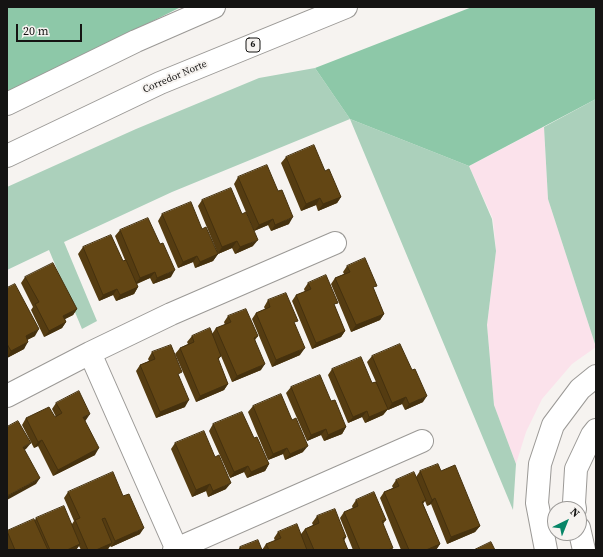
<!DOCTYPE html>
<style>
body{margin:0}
#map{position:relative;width:603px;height:557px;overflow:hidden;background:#f6f3f0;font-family:"Source Serif 4",serif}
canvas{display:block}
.frame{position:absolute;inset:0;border:8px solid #151413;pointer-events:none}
.north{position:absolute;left:547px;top:501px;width:40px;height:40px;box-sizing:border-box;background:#f6f3f0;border:1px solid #9c9a98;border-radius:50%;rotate:43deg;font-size:11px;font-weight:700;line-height:16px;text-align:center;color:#151413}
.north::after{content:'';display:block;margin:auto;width:14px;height:18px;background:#078668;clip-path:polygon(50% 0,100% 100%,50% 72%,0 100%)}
.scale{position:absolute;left:16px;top:24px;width:66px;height:18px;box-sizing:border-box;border:2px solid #151413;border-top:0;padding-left:5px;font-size:12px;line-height:14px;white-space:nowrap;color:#151413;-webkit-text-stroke:3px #f6f3f0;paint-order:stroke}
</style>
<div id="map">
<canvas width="603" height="557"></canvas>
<div class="frame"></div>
<div class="north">N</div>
<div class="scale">20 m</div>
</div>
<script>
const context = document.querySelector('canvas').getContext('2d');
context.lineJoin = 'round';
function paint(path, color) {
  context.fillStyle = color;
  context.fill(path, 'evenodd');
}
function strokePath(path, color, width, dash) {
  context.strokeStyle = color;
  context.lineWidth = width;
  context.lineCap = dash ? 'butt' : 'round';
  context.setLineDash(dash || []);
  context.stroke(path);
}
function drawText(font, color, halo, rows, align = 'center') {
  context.font = font + ' "Source Serif 4",serif';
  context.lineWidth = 4;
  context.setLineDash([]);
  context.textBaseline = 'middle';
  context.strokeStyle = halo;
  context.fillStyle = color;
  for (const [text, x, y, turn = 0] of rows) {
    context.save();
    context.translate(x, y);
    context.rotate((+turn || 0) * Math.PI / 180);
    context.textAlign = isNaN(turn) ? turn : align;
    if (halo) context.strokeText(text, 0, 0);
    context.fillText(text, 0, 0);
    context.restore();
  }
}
const industrial = new Path2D(`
 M544,127L548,199L596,347L572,364L542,399L526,432L516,464L494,405L487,325L496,251L493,219L469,166Z`);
const green = new Path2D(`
 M315,68L350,119L469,166L492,219L496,251L487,325L494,405L516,464L513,510L350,119L172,192L64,242L97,321L82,329L49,250L7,270V187L136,129L259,78Z
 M596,99V347L548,199L544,127Z`);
const forest = new Path2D(`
 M7,7H181L7,94Z
 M472,7H596V99L469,166L350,119L315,68Z`);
const minor = new Path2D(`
 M90,353L177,550
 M7,396L90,353L171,314L335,243
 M575,509L574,503L576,469L592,435L596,430
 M579,528L584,550
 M174,550L422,441
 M546,550L537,503L540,464L553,425L580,389L596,376`);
const highway = new Path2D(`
 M7,104L136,41L214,7
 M7,156L160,83L346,7`);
const wall = new Path2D(`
 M286,157L325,171L341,197L337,203L318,211L316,205L301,211L281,163Z
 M238,177L289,224L271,231L268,225L254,231L234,184Z
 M202,200L253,246L235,254L232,248L218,254L198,206Z
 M162,214L202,229L218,254L213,261L195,268L193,262L178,268L158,221Z
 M120,230L171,277L153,284L150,278L137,284L138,287L134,294L116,301L113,295L99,301L78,254L83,247L123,261L125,260L115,236Z
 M347,266L374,290L384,314L380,320L351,332L331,284L335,278L344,274L343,272Z
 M25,277L77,309L73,315L65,319L66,322L62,328L44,337L31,310L33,307L21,283Z
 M308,283L335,307L345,331L341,337L312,349L292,301L296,295L305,292L304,289Z
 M7,288L35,336L27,340L24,349L7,358Z
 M268,300L295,325L300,355L272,367L252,319L256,313L265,309L264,307Z
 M228,316L258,336L255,340L261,370L232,382L221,356L218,360L228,384L224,390L196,402L175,354L180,348L188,344L187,342L192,336L212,334L216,328L225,325L224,322Z
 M152,352L179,376L185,407L156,418L136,371L140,365L149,361L148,359Z
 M372,356L423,402L405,410L402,404L388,410V409L383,415L365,423L362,417L348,423L328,375L332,369L372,383L376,382L367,362Z
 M291,387L331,401L346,427L342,434L324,441L321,435L307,441L286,393Z
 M56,403L86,420L85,421L95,455L53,476L38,446L34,448L22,425L26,418L55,417H56L52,409Z
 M253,406L303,452L285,460L283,454L268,460L248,412Z
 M213,424L254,438L269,464L265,471L247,478L244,472L230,478L209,431Z
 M175,443L226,489L208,497L206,491L192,497L171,449Z
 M420,471H441L480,526L475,532L447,544L431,504L427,506L425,501L423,504L440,544L436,550H401L380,498L384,492L393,488L392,486L396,480L416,477Z
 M68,492L140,534L111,547L110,546L108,549L106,550H81L79,546L76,550H8L7,548V531L35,520L36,518L72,524L74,521L64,498Z
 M356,500L386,520L383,524L392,550H353L340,518L344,512L353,509L352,506Z
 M317,516L346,537L344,541L348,550H238L240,547L262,550L266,544L275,541L274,538L278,532L301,534L305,529L313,525L312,523Z`);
const shadedWall = new Path2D(`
 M341,197L337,203L318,211L323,204Z
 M320,198L316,205L301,211L306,204Z
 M293,217L289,224L271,231L275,225Z
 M273,219L268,225L254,231L259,225Z
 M258,240L253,246L235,254L240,247Z
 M237,241L232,248L218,254L222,247Z
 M218,254L213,261L195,268L200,262Z
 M197,256L193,262L178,268L183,262Z
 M175,270L171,277L153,284L157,278Z
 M155,272L150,278L135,284L140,278Z
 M138,287L134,294L116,301L120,295Z
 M117,289L113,295L99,301L103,295Z
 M77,309L73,315L59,322L63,316Z
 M384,314L380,320L351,332L356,325Z
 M66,322L62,328L44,337L49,331Z
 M39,329L35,336L21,343L26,336Z
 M345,331L341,337L312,349L316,343Z
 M28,342L24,349L7,358L11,351Z
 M305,348L300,355L272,367L276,360Z
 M265,364L261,370L232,382L237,376Z
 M228,384L224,390L196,402L200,396Z
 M427,396L423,402L405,410L409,404Z
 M406,397L402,404L388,410L392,403Z
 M189,400L185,407L156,418L160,412Z
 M388,409L383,415L365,423L369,417Z
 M367,411L362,417L348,423L353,417Z
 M90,414L86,420L79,424L83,417Z
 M346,427L342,434L324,441L328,435Z
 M326,429L321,435L307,441L311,435Z
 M42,440L38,446L34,448L38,442Z
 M31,443L26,449L19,454L23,447Z
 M308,446L303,452L285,460L290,454Z
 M99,448L95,455L53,476L58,470Z
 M287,448L283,454L268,460L273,454Z
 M269,464L265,471L247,478L251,472Z
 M248,466L244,472L230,478L234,472Z
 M40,478L36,484L7,500V496Z
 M231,483L226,489L208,497L213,491Z
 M210,484L206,491L192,497L196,490Z
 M435,498L431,504L427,506L432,500Z
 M480,526L475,532L447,544L451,537Z
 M144,528L140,534L111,547L115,541Z
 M112,543L108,549L106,550H96Z
 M80,544L76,550H67Z
 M440,544L436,550H426Z`);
const building = new Path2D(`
 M314,145L325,171L329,169L341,197L323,204L320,198L306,204L286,157Z
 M267,165L278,191L282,190L293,217L275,225L273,219L259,225L238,177Z
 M231,188L242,214L246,212L258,240L240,247L237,241L222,247L202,200Z
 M191,202L202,229L206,227L218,254L200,262L197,256L183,262L162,214Z
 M148,218L160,244L163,243L175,270L157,278L155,272L140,278L120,230Z
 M111,235L123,261L126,260L138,287L120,295L117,289L103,295L83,247Z
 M365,258L377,286L373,287L384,314L356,325L335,278L350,272L347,266Z
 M53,263L77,309L63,316L66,322L49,331L35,304L39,302L25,277Z
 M326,275L338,303L334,304L345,331L316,343L296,295L311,289L308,283Z
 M15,284L39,329L26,336L28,342L11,351L7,344V288Z
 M286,293L298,321L294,322L305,348L276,360L256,313L270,307L268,300Z
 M246,309L258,336L254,338L265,364L237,376L216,328L231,322L228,316Z
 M210,328L221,356L218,358L228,384L200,396L180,348L194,342L192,336Z
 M400,344L412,370L415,369L427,396L409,404L406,397L392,403L372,356Z
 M171,345L182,372L178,374L189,400L160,412L140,365L155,359L152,352Z
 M361,357L372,383L376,382L388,409L369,417L367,411L353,417L332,369Z
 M320,375L331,401L335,400L346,427L328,435L326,429L311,435L291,387Z
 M79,391L90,414L83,417L99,448L58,470L42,440L38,442L26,418L49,407L55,417L62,413L56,403Z
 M281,394L292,420L296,418L308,446L290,454L287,448L273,454L253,406Z
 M242,412L254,438L257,437L269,464L251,472L248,466L234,472L213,424Z
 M18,421L31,443L23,447L40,478L7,496V427Z
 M204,431L215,457L219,455L231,483L213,491L210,484L196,490L175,443Z
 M438,464L441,471L455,465L480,526L451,537L435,498L432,500L420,471Z
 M113,472L123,496L129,494L144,528L115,541L105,518L102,519L112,543L96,550H88L75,520L80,518L68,492Z
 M414,472L426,500L422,502L440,544L426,550H409L384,492L399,486L396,480Z
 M374,492L386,520L382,521L393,548L388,550H360L344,512L358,506L356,500Z
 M64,506L80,544L67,550H50L36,518Z
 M335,509L346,537L343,538L348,550H314L305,529L319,523L317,516Z
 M34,519L48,550H15L7,531Z
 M297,524L307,550H269L266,544L281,538L278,532Z
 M258,540L262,550H241L240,547Z
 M491,542L495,550H474Z`);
const shields = [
 [253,45,14]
];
const shieldNames = [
 ["6",253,45]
];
const streetNames = [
 ["Corredor Norte",175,77,-23]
];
paint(industrial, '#fbe2eb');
paint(green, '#abd0bb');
paint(forest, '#8dc8a8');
strokePath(minor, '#9b9996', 24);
strokePath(highway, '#9b9996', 24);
strokePath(minor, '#fff', 22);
strokePath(highway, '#fff', 22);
paint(wall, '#553c11');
paint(shadedWall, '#45310e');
paint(building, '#634614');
strokePath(building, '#45310e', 1);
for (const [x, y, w] of shields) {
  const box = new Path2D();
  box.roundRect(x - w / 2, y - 7, w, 14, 3);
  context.fillStyle = '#f6f3f0';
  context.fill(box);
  strokePath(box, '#151413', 1);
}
drawText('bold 9px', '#151413', null, shieldNames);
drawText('10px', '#151413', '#f6f3f0', streetNames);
</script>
